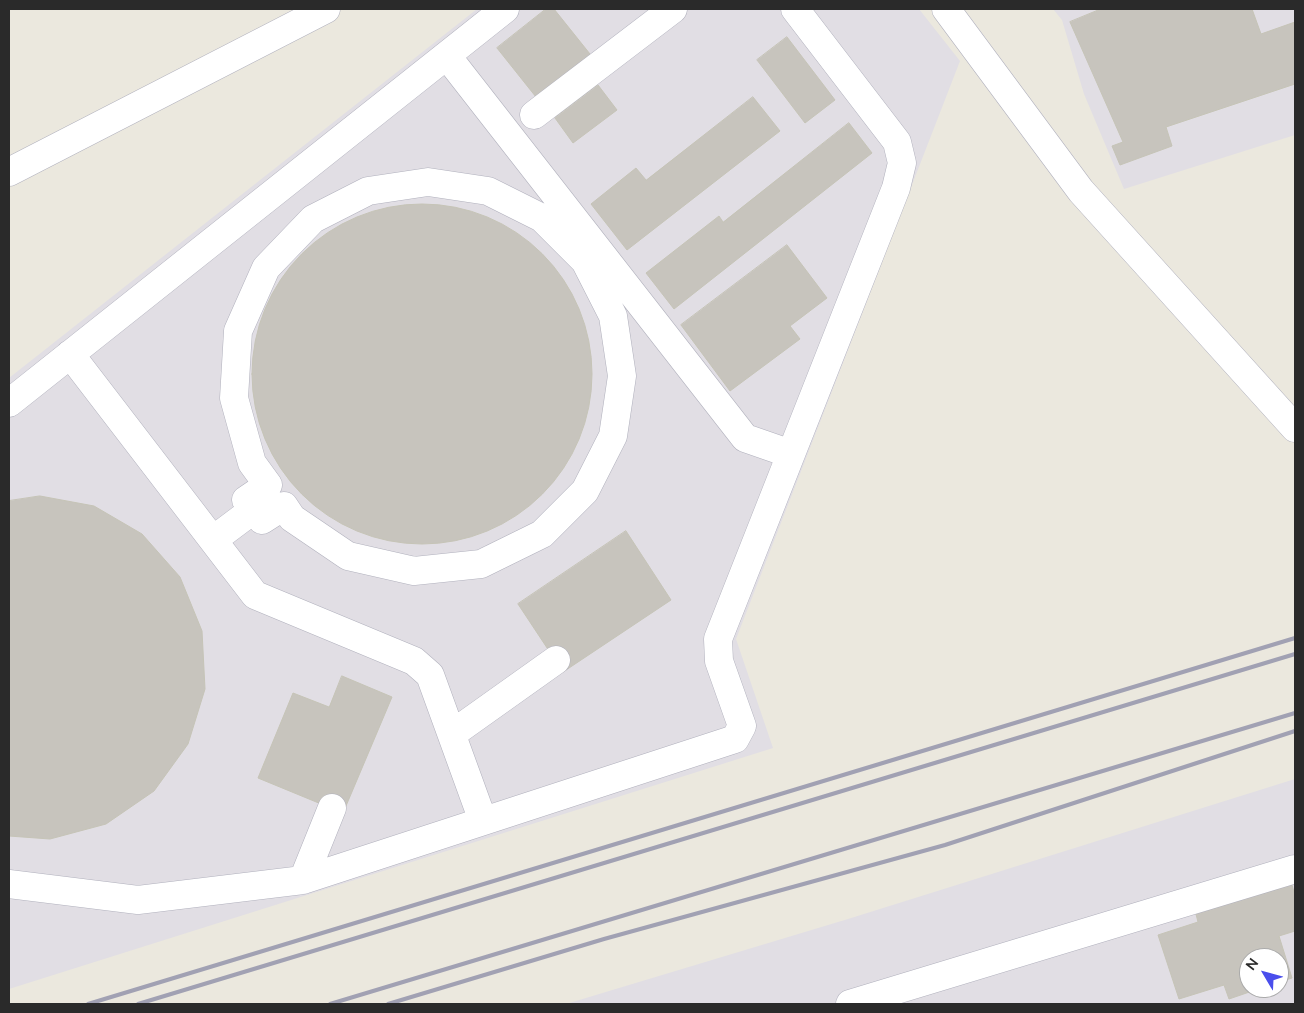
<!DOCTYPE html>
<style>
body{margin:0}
#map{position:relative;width:1304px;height:1013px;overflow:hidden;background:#ebe8de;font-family:"Nunito Sans",sans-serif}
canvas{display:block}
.frame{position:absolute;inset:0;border:10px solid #2a2a2a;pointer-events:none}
.north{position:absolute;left:1239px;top:948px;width:50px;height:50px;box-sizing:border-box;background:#fff;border:1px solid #aaa;border-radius:50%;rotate:307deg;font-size:14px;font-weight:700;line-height:20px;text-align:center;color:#2a2a2a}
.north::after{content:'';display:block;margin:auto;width:18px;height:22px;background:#4a4eec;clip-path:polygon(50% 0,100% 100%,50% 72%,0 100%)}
</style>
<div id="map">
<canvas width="1304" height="1013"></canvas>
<div class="frame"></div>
<div class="north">N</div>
</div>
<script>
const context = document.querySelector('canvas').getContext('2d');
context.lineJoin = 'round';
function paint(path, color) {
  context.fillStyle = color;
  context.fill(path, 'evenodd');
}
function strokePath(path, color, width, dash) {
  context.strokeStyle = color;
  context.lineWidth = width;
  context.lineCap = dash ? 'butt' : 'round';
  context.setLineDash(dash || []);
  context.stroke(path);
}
const industrial = new Path2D(`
 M477,9H919L960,61L736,639L773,748L9,989V378Z
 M1053,9H1295V135L1124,189L1084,94L1062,20Z
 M1295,779V1004H566L848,919ZM1249,958H1279V988H1249Z`);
const building = new Path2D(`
 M546,9H554L594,59L540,102L497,48Z
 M1101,9H1252L1261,34L1295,22V84L1166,127L1172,146L1120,165L1112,146L1123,142L1070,22Z
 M787,37L835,100L805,123L757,60Z
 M598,85L617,110L573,143L555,118Z
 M753,97L780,131L627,250L591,204L636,168L646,180Z
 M849,123L872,153L674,309L646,273L719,216L723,222Z
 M252 374a170 170 0 1 1 340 0a170 170 0 1 1-340 0Z
 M787,245L827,298L790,326L800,339L730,391L681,325Z
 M40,496L94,506L142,534L180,577L202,631L205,689L188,744L154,791L106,824L50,839L9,836V501Z
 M626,531L671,600L563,672L518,604Z
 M342,676L392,697L343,813L258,778L293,693L329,707Z
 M1291,882L1295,895V931L1279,936L1292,978L1279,982V958H1249V988H1261L1229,999L1224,985L1179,999L1158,935L1198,922L1196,914Z`);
const minor = new Path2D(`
 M946,9L1081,191L1295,428
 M447,56L745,438L791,454
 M534,115L673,9
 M9,172L326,9
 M428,182L488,191L542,218L585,261L613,316L622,376L613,436L585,491L542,534L481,564L414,571L348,556L292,518L284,506L262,520L246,500L268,485L252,463L234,398L238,331L266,268L313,219L368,191Z
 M70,354L255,595L414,661L430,675L483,821
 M9,403L505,9
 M213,540L253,510
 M452,734L556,660
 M303,880L332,808
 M9,884L138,900L303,880L735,739L742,726L719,661L718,639L896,188L902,163L897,142L795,9
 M850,1004L1295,869`);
const rail = new Path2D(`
 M88,1004L1295,638
 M138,1004L1295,654
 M330,1004L1295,713
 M388,1004L604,939L945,845L1295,731`);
paint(industrial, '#e1dee4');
paint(building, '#c7c4bd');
strokePath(building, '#c6c4b7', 1);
strokePath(minor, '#b1b1bd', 29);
strokePath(minor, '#fff', 28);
strokePath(rail, '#a1a1b3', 4);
</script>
